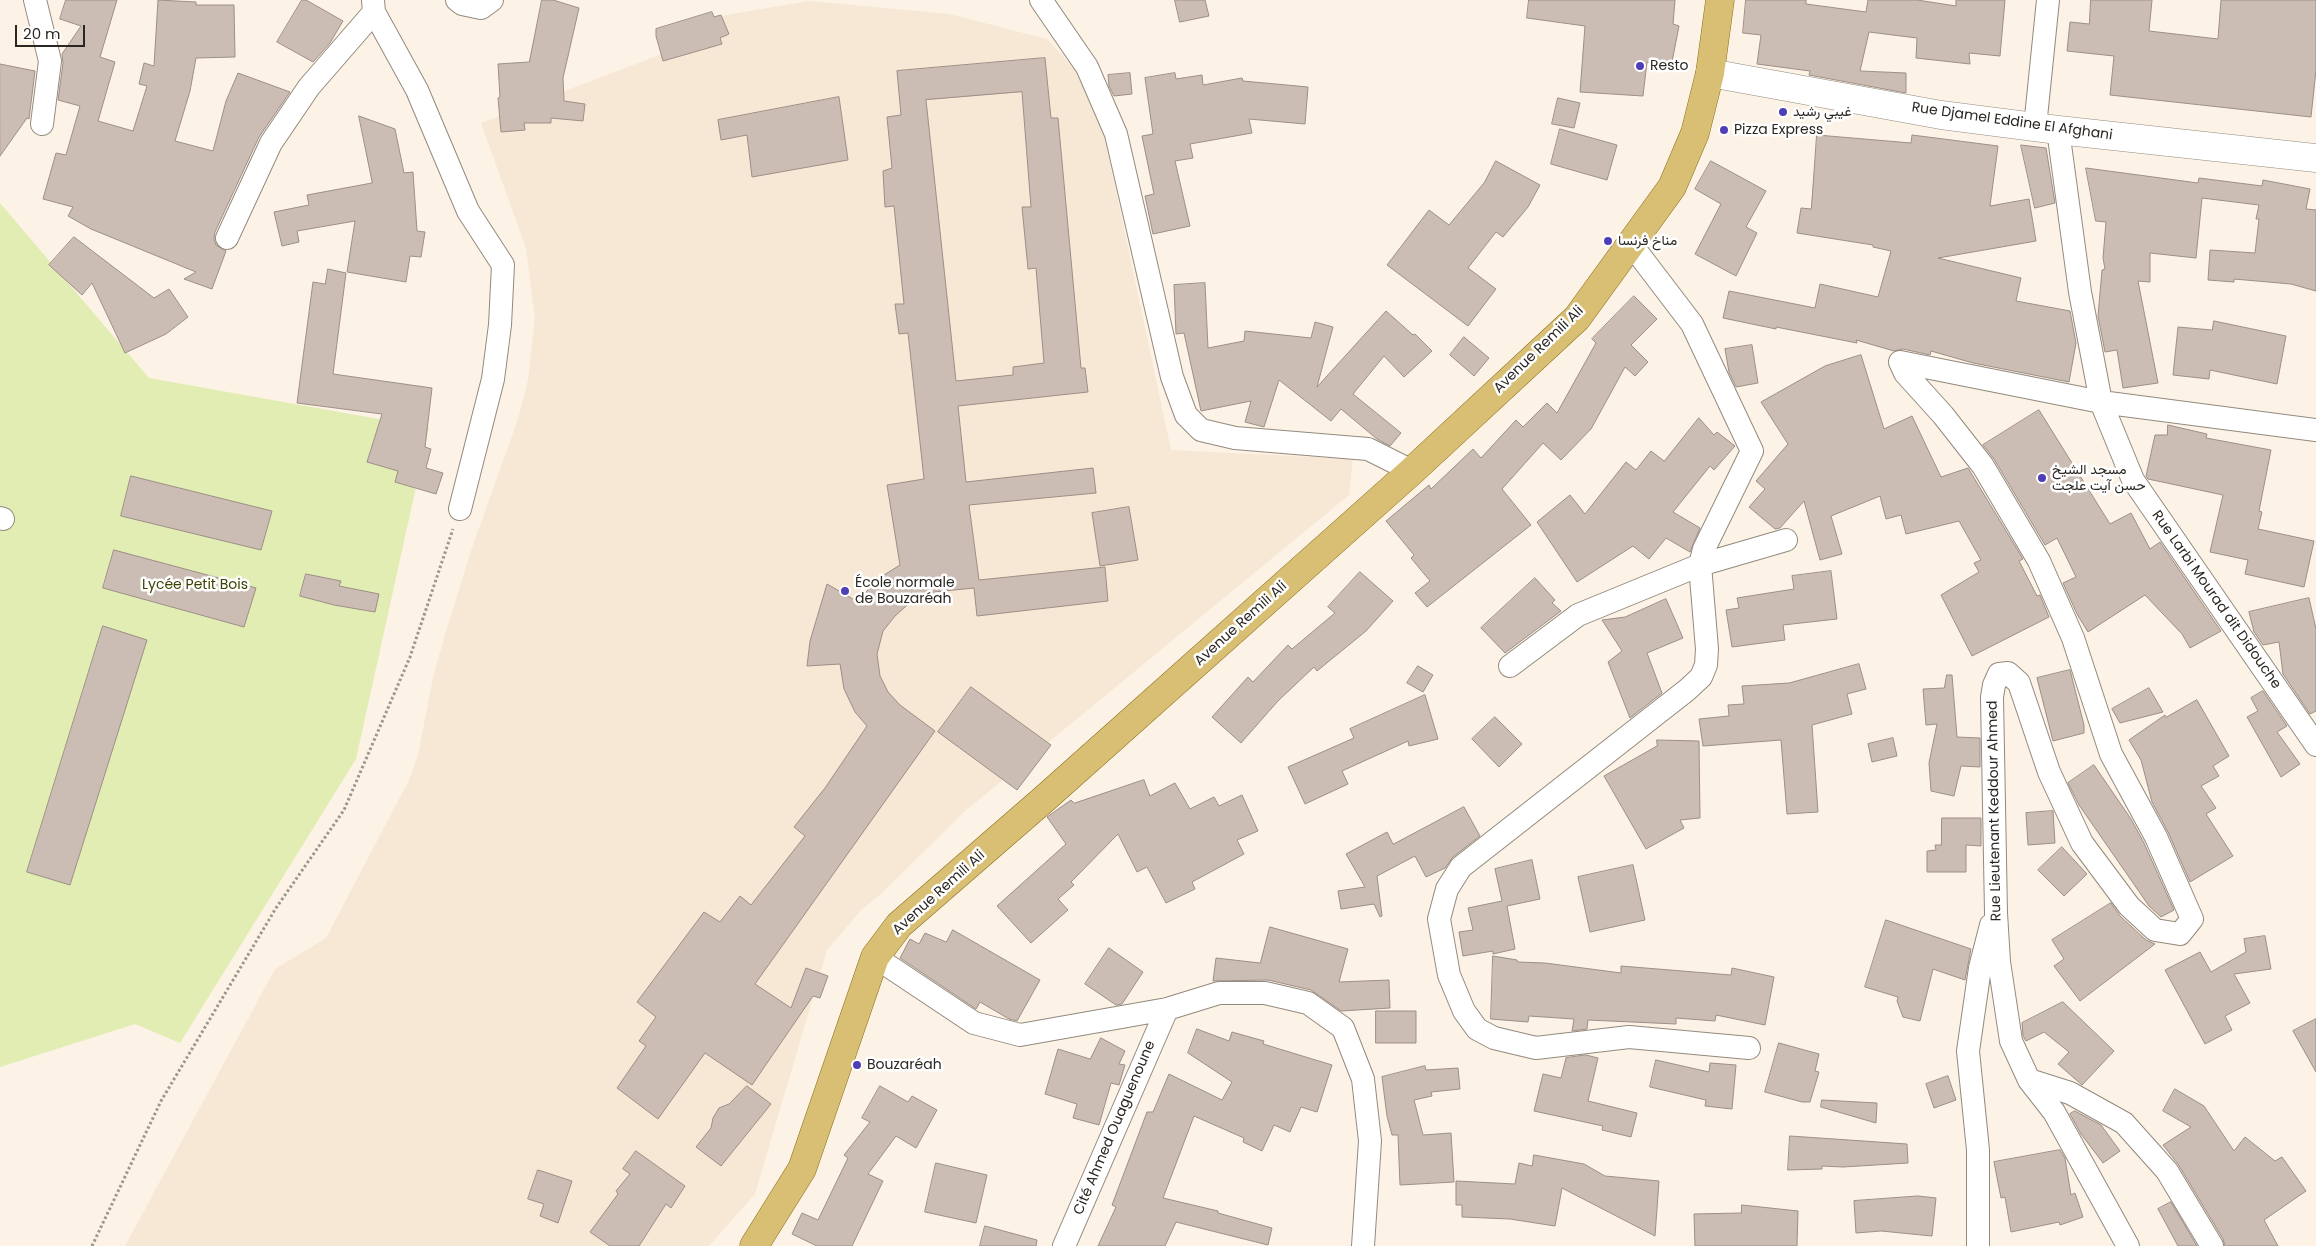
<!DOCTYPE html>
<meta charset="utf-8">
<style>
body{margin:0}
#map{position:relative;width:2316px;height:1246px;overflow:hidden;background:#fcf2e5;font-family:Poppins,sans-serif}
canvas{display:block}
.scale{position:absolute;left:15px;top:25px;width:70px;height:22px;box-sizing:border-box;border:2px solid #2a2621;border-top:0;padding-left:6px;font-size:15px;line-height:18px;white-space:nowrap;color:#2a2621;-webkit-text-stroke:4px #fff;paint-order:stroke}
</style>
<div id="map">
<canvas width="2316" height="1246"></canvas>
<div class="scale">20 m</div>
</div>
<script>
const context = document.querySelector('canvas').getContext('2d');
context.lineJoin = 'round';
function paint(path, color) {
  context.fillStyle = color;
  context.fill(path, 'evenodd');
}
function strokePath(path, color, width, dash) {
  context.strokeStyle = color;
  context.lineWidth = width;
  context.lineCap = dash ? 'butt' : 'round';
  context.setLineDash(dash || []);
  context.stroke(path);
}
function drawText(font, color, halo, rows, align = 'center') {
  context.font = font + ' Poppins,Vazirmatn,sans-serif';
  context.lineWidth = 5;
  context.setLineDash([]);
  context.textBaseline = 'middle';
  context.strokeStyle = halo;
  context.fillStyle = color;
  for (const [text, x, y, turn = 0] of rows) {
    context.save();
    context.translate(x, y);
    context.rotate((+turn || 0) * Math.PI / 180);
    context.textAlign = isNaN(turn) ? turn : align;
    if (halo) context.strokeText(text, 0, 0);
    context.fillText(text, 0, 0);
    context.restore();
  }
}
const built = new Path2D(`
 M809,1L949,14L1047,39L1084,79L1102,125L1171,450L1353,459L1349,495L965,811L881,894L862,909L827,950L755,1194L709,1246H125L275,969L326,938L409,780L418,755L434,673L445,635L472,548L518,419L528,380L535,318L526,248L481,123L662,54L726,15Z`);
const green = new Path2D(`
 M0,203L149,378L429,428L356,759L180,1043L135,1024L0,1067Z`);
const building = new Path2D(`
 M66,0H117L100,57L115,62L98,121L133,131L147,86L139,84L144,63L154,66L158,0L196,2V5H234L235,57L196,58L190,91L175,141L213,151L226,101L238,73L290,92L259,137L215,232L214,239L216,245L226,251L212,289L184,279L196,272L91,229L68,216L73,207L43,199L56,153L66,155L80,106L58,100L63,63L62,54L81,26L60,19Z
 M302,0H306L343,21L330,43L313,62L277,42Z
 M542,0H553L579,8L563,78L564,101L585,104L583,121L551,118V123H524L525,130L501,132L498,98L500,97L498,64L529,62Z
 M1175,0H1205L1209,16L1180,22Z
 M1529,0H1675L1673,24L1679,26L1671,67L1647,62L1643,96L1580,92L1585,26L1527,18Z
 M1746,0H1806V4L1866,12L1868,0H1917L1956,6V0H2005L2000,56L1969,53L1970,64L1916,58L1917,38L1869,32L1860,71L1906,73V93L1809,75L1810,71L1757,64L1761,35L1743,33Z
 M2091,0H2152L2149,31L2218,39L2221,0H2316V70L2311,117L2110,95L2114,56L2067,51L2070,22L2089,24Z
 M712,12L714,17L721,15L729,34L720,38L722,44L663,61L656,36V29Z
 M1045,58L1051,118H1058L1081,368H1085L1088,392L958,406L966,482L1093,468L1096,493L969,505L979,580L1105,567L1108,601L977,616L974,588L934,592L915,598L895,616L883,631L877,654L880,676L888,692L900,705L935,731L755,984L791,1008L806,968L828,976L820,998L813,996L752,1085L705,1053L658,1119L617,1088L646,1046L639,1041L656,1017L637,1002L704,912L720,922L740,896L751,905L805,836L794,827L825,788L867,726L855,712L844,689L840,664L807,666L810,641L827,584L858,602L876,580L900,565L887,485L924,479L908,333L899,334L895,304H904L894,206L885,207L883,171L892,168L887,117L901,115L897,71ZM1022,92L1031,207H1022L1028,269L1036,268L1044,363L1013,367V375L956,381L926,100Z
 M0,64L35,71L29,119L27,118L0,156Z
 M1130,73L1132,94L1114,96L1109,86L1108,75Z
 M1175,73L1176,79L1202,75L1203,85L1242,78L1243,81L1308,87L1305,124L1249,119L1252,133L1190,144L1193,158L1175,161L1190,226L1153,234L1145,196L1154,194L1142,136L1153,134L1145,78Z
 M839,97L848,160L752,177L747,135L721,140L718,120Z
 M1558,98L1580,103L1574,128L1552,124Z
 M359,116L395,129L404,173L413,172L417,231L425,232L421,257L410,256L406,282L347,272L355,221L297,231L299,242L282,246L274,212L309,205L307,195L372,183Z
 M1560,129L1617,145L1607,180L1551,164Z
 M1817,135L1911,143L1912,135L1998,146L1990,206L2029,199L2036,241L1938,258L2021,278L2016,301L2070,311L2076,343L2069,382L1973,363L1931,351L1930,355L1903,349L1894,351L1856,340L1857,343L1776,327V329L1723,318L1729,291L1815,308L1820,284L1878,297L1891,251L1873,247V245L1797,233L1801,208L1811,209Z
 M2021,145L2046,148L2055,203L2035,208Z
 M1496,161L1540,185L1528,207L1503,237L1496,232L1468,268L1496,289L1468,326L1387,265L1429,210L1449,225L1484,183Z
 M1711,161L1766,191L1746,227L1757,233L1736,276L1695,254L1721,204L1695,189Z
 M2086,168L2198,183L2199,178L2262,186L2263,180L2310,189L2306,209L2316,210V291L2291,284L2234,279V282L2208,280L2210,250L2255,253L2259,219H2256L2259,205L2202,198L2196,258L2150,253V282L2138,281L2158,383L2123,388L2117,350L2105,352L2098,316L2102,270L2105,269L2103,258L2106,222L2096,221Z
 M74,237L154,298L169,289L188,317L166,334L125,353L92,283L82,295L49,265Z
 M328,269L346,273L333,374L432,388L425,447L431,449L426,468L443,473L436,494L395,482L398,471L367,462L382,414L297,403L313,282L325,284Z
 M1205,283L1208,348L1244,341L1245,331L1311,338L1315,322L1333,327L1317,387L1386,311L1413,335L1415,334L1432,351L1404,377L1384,356L1353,394L1401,433L1390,446L1377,439L1341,409L1331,421L1279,380L1264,427L1245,422L1251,401L1201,411L1184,333L1176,334L1174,285Z
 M1634,296L1657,319L1631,345L1648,362L1635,376L1625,367L1591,429L1561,460L1543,443L1502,489L1531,525L1427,607L1415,593L1430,581L1411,558L1414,555L1386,521L1429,485L1431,489L1473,449L1481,458L1516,420L1523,427L1547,403L1557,413L1596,343L1592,339Z
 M2214,321L2286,336L2277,384L2210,370L2209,379L2173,375L2178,327L2212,330Z
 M1464,337L1489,358L1474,376L1450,355Z
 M1752,345L1758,383L1736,387L1729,372L1725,349Z
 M1861,355L1884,429L1912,416L1941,477L1968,468L2023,559L2019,561L2037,596L2040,595L2049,617L1972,656L1941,595L1979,572L1974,563L1981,560L1959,521L1906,534L1901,515L1886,519L1880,496L1831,516L1842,554L1820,560L1804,501L1780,528L1775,529L1749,507L1765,489L1756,481L1788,444L1761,402L1825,366Z
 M2039,410L2110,524L2131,513L2150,549L2160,542L2221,631L2190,648L2182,634L2145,595L2088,632L2077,614L2063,583L2076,577L2057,538L2045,545L1994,459L1983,445Z
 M1699,418L1714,435L1717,432L1735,446L1714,470L1710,466L1673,512L1700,528L1690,552L1666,538L1649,559L1633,546L1577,582L1537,522L1570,495L1585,514L1626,462L1636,470L1651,451L1664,461Z
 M2168,425L2207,434L2206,438L2271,450L2259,511L2262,512L2258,529L2314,541L2304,587L2245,574L2248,560L2210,552L2223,495L2148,479L2146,476L2155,435H2167Z
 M131,476L272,511L261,550L121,516Z
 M1129,507L1138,560L1100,566L1092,513Z
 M114,550L256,588L244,627L103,588Z
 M1831,571L1837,619L1783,625L1785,640L1732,647L1726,610L1739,608L1737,598L1794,589L1792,576Z
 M1360,572L1393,601L1366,631L1317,671L1314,667L1278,701L1241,743L1212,717L1248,677L1253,682L1288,645L1292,649L1335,613L1328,607Z
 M306,574L341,581L339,586L379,594L375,612L334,605L300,596Z
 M1535,578L1555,600L1552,603L1561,611L1505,653L1481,628Z
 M2309,598L2316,629V711L2310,714L2283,674L2279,642L2263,645L2254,632L2249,612Z
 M1666,599L1683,638L1647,653L1662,693L1630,718L1608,662L1622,651L1602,620L1625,617Z
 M103,626L147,640L70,885L27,872Z
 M1859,664L1866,689L1847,694L1852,714L1812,725L1818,812L1787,814L1781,740L1703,746L1699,719L1729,716L1728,705L1744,704L1742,686L1789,683Z
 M1418,666L1433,675L1423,692L1407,683Z
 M2070,670L2084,725V733L2053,741L2037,678Z
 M1947,675H1952L1957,737L1980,738V767L1961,766L1954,796L1931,791L1929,763L1937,724L1926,725L1923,689L1944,688Z
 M971,687L1051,745L1017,790L938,732Z
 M2149,688L2163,712L2120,723L2112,709Z
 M2263,691L2287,726L2277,732L2300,764L2281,777L2247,717L2258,711L2251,698Z
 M1425,695L1438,739L1409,746L1408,741L1342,771L1348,784L1305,804L1288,767L1354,738L1350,729Z
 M2197,700L2229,756L2213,766L2219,776L2201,786L2216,808L2206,814L2233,856L2190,882L2168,832L2152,802L2141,760L2129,740L2165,715L2166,717Z
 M1495,717L1522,744L1499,767L1472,739Z
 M1893,738L1897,756L1872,762L1868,744Z
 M1657,740L1699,741L1700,818L1680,820L1684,828L1646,849L1604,776L1657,746Z
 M2094,765L2131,819L2144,843L2174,910L2161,917L2149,906L2079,805L2068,783Z
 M1144,780L1150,796L1175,783L1190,809L1214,797L1219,806L1242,795L1258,831L1237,840L1244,854L1192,882L1195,889L1166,903L1147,867L1137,872L1118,834L1071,882L1074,885L1058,899L1068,910L1031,943L997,906L1066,844L1047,817L1071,800L1074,803Z
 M1464,807L1480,836L1453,857L1445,868L1426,877L1415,856L1377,876L1382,916L1380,917L1374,904L1341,909L1338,891L1365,887L1346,854L1387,832L1393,844Z
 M2053,811L2055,843L2028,845L2026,813Z
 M1942,818H1981V846L1966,845V872H1927V851L1936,850L1935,845H1941Z
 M2062,847L2087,874L2064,896L2038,870Z
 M1532,860L1540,899L1507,906L1515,949L1493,954V951L1463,956L1459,932L1473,930L1468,908L1502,901L1495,869Z
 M1633,865L1645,920L1590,932L1578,877Z
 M2111,903L2120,916L2146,940L2155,944L2080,1001L2054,966L2064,959L2052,940Z
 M1886,920L1971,949L1965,980L1933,969L1920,1021L1903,1017L1897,1001L1898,997L1865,987Z
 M1270,927L1348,949L1339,982L1389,980L1390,1008L1341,1011L1311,990L1268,980L1213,981L1216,958L1260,963Z
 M953,930L1040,980L1017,1021L1009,1019L980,1002L976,1009L900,958L910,939L919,944L925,933L946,942Z
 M2265,936L2271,969L2234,974L2250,1003L2225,1016L2232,1030L2205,1044L2165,970L2200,952L2211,972L2246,952L2244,939Z
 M1109,948L1143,972L1122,1004L1116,1005L1085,984Z
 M1493,956L1517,960L1518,962L1545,963L1621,973V966L1731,975L1732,968L1774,977L1765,1025L1716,1015L1715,1021L1676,1018V1024L1588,1020L1587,1029L1572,1031L1574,1019L1529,1016L1528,1022L1491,1019Z
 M2063,1002L2114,1051L2082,1085L2058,1064L2069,1052L2044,1032L2026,1041L2023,1036L2022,1023Z
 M1376,1011H1416V1043H1376Z
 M2316,1019V1072L2293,1031Z
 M1197,1029L1229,1041L1232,1032L1264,1041L1263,1044L1332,1065L1317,1112L1301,1107L1290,1132L1274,1125L1262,1151L1243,1142L1244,1138L1194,1116L1163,1198L1218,1211V1213L1272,1228L1268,1245L1176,1222L1165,1246H1098L1116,1207L1112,1205L1147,1112H1153L1169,1074L1222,1100L1232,1082L1188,1053Z
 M1101,1038L1125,1051L1119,1064L1125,1065L1119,1085L1111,1083L1099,1125L1073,1118L1077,1104L1045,1094L1058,1049L1090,1059Z
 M1779,1043L1819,1054L1815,1071L1819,1072L1810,1102H1802L1765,1092Z
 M1586,1055L1598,1058L1588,1101L1637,1113L1631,1137L1602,1130L1603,1126L1534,1111L1543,1074L1561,1078L1566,1058Z
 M1656,1060L1709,1072L1710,1063L1736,1065L1732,1109L1705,1106L1706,1100L1650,1087Z
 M1425,1066L1426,1070L1458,1068L1460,1089L1431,1092L1432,1096L1414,1100L1423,1135L1451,1133L1454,1182L1400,1185L1398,1135H1392L1387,1116L1382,1077Z
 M1948,1076L1956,1100L1934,1108L1926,1084Z
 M747,1086L771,1104L721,1166L696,1147L711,1128L713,1118L719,1108L729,1104Z
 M880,1086L908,1102L912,1096L937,1110L916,1148L896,1136L868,1174L883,1181L852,1246H817L792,1234L802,1213L818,1220L848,1158L844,1155L870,1122L862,1118Z
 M2175,1089L2204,1106L2234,1151L2245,1137L2275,1161L2282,1157L2306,1191L2264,1220L2278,1246H2225L2223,1239L2178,1164L2163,1145L2191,1127L2163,1111Z
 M1822,1100L1877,1103L1876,1123L1821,1107Z
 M2075,1111L2101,1125L2120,1151L2103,1163L2081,1134L2070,1114Z
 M1790,1136L1907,1144L1908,1163L1843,1167L1822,1166V1169L1788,1170Z
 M2060,1150L2065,1158L2071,1195L2075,1193L2083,1217L2060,1225L2059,1222L2011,1232L2005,1197L2001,1198L1994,1162Z
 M636,1151L685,1186L671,1208L666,1204L639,1246H610L590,1232L618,1194L616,1191L630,1174L623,1169Z
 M1534,1155L1584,1164L1605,1176L1659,1181L1655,1236L1562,1188L1555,1226L1510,1219L1462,1217V1205H1456V1181L1515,1184L1519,1163L1532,1166Z
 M936,1163L987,1175L976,1223L925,1212Z
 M538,1170L572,1181L558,1223L540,1216L544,1204L528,1199Z
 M1918,1196L1936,1198L1932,1236L1881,1231L1856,1233L1854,1201Z
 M2171,1202L2197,1246H2178L2158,1209Z
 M1742,1205L1798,1211L1797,1246H1695L1694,1214L1741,1213Z
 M985,1226L1037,1240L1036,1246H980Z`);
const path = new Path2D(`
 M92,1246L161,1101L276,908L344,810L410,657L453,529`);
const street = new Path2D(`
 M35,0L50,61L42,124
 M373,0L374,12L417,90L468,211L503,265L500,325L493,379L460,509
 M457,0L462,4L481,8L492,0
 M1041,0L1087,67L1116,134L1172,377L1186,415L1201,430L1235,438L1368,449L1412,471
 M2035,127L2048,0
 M2058,130L2080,292L2101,402L2133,480L2316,745
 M227,238L271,143L309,87L374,12
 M1631,244L1692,324L1752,451L1704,549L1700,565L1707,649L1706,665L1701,677L1687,690L1461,867L1447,889L1439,919L1449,975L1464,1011L1477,1029L1494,1038L1536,1048L1629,1037L1749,1048
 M1900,362L1905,373L1943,415L1983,466L2039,561L2073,638L2111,754L2156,837L2192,919L2180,934L2155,930L2129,906L2082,843L2049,772L2019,683L2008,673L1999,674L1994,685L1992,697L1996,913L1999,962L2011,1041L2029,1080L2054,1112L2128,1246
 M1900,362L2101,402L2316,430
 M0,518L3,519
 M1510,666L1578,615L1700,565L1786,540
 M875,957L974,1023L1020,1035L1167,1009L1219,993H1265L1308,1003L1343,1028L1363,1079L1370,1141L1363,1246
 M2029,1080L2070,1093L2124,1123L2167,1171L2212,1246
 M1064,1246L1167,1009
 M1978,1246V1150L1968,1051L1980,968L1991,925`);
const secondary = new Path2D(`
 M1710,73L1941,115L2058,130L2316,158`);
const primary = new Path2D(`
 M754,1246L802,1169L875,957L899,925L1043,800L1412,471L1577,318L1672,187L1695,133L1710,73L1720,0`);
const markers = [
 [1640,66,5,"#4f3fb6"],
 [1783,112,5,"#4f3fb6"],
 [1724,130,5,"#4f3fb6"],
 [1608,241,5,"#4f3fb6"],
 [2042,478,5,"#4f3fb6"],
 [845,591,5,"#4f3fb6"],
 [857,1065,5,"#4f3fb6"]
];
const poiNames = [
 ["Resto",1650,66],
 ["غيبي رشيد",1793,112],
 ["Pizza Express",1734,130],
 ["مناخ فرنسا",1618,241],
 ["مسجد الشيخ",2052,470],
 ["حسن آيت علجت",2052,486],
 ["École normale",855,583],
 ["de Bouzaréah",855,599],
 ["Bouzaréah",867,1065]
];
const streetNames = [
 ["Rue Djamel Eddine El Afghani",2012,122,8],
 ["Avenue Remili Ali",1539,350,-44],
 ["Rue Larbi Mourad dit Didouche",2216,600,55],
 ["Avenue Remili Ali",1241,624,-42],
 ["Rue Lieutenant Keddour Ahmed",1995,811,-91],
 ["Avenue Remili Ali",939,893,-42],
 ["Cité Ahmed Ouaguenoune",1115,1128,-67]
];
const parkNames = [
 ["Lycée Petit Bois",195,585]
];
paint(built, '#f6e8d4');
paint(green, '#e2edb4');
paint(building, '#cbbcb4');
strokePath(building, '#9d8f87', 1);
strokePath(street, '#938a7e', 24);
strokePath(secondary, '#938a7e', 29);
strokePath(primary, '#8a6e1a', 29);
strokePath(path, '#9d968c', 3, [2.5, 2.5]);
strokePath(street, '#fff', 22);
strokePath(secondary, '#fff', 28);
strokePath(primary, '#d8bf74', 28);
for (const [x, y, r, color] of markers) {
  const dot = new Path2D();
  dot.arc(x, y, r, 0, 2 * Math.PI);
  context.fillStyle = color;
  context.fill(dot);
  strokePath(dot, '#fff', 2);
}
drawText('14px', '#2a2621', '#fff', poiNames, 'left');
drawText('14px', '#2a2621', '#fff', streetNames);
drawText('14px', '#3b4200', '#fff', parkNames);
</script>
